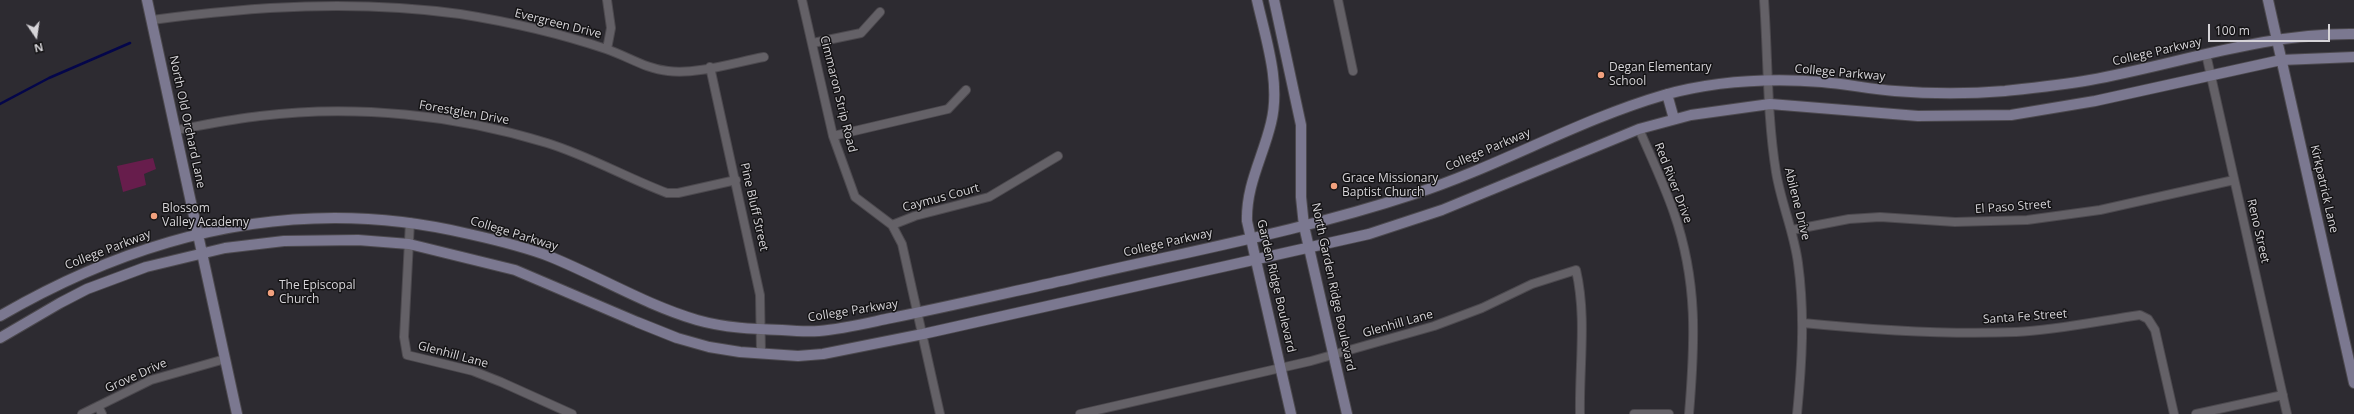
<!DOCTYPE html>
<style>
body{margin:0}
#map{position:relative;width:2354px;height:414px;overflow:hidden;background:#2d2b31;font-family:"Open Sans",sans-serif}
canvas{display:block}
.north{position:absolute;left:16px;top:16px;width:40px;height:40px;-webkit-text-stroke:3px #151416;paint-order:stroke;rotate:167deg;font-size:11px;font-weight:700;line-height:16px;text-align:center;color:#d6d4d8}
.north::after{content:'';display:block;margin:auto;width:14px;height:18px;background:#d6d4d8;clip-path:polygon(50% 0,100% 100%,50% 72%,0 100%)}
.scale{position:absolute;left:2208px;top:24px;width:122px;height:18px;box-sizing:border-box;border:2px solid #d6d4d8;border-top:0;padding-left:5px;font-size:12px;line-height:14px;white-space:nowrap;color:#d6d4d8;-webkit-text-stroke:3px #151416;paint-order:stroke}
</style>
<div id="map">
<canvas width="2354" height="414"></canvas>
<div class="north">N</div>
<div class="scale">100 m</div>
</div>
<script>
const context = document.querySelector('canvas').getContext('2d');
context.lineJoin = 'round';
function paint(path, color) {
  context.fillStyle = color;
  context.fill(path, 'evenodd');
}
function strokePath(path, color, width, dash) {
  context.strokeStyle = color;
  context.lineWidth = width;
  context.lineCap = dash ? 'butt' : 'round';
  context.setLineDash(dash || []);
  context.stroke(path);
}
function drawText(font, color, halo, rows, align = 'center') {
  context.font = font + ' "Open Sans",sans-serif';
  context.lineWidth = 3;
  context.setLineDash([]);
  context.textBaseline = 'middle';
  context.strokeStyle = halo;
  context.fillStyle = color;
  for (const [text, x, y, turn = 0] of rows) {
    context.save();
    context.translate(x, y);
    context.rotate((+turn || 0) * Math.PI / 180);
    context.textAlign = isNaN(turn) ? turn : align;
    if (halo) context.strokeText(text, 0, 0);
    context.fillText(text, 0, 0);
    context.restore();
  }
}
const green = new Path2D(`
 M153,158L156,169L144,174L146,185L123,192L117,166Z`);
const stream = new Path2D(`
 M0,104L49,78L130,43`);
const street = new Path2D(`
 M607,0L611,28L607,49
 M802,0L833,136L855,197L892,225L902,244L940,414
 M1338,0L1353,71
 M1764,0C1768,57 1767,116 1776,172C1781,203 1794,232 1798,263C1805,314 1802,363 1797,414
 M152,20C255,6 356,0 460,14C510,22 559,33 606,49C627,56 646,69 668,71C696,75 736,62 764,57
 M813,43L861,33L880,12
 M2206,54L2287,414
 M710,67L760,295L761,354
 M1639,129C1651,157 1664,184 1674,213C1698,282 1695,342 1689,414
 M176,130C204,125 232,119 260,116C355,104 456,115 547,143C589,156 627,178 667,193H678L736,180
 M833,136L948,109L966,90
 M410,222L404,337L407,355L473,371L501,382L572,414
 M892,225L915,216L989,197L1058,156
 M1792,230L1849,219L1880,217L1955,222L2027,220L2100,210L2234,180
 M1803,323C1873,330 1945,335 2016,332C2057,330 2099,321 2140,315L2148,319L2155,330L2174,414
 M98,406L102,414
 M82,414L151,380L225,359
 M1080,414L1311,361L1434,326L1482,308L1532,284L1576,270C1587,317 1579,366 1580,414
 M1634,414H1669
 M2196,414L2283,395`);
const secondary = new Path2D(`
 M147,0L237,414
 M1257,0C1266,40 1281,83 1271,123C1263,157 1246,185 1247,221L1291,414
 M1274,0L1301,125V197L1304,226L1347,414
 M2268,0L2354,383
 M1667,94L1674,119
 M0,316C146,231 302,194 469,234C496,240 525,247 551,257C600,277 646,305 697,320C725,328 753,329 782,330C794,331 806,332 819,331C843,329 867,323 891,318C951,306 1010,292 1070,279C1185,252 1302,231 1414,194C1500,166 1578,120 1664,95C1715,81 1769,78 1822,82C1846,84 1870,89 1895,91C1931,94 1969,94 2005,91C2033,88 2062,85 2090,80C2178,64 2263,33 2354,34
 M0,338L60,303L87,289L146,267L225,248L284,241L358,240L409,244L515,270L637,322L677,338L709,347L740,352L798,356L823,354L923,334L1369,234L1442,210L1639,129L1691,115L1770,104L1918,116L2011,115L2095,101L2281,60L2354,57`);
const markers = [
 [1601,75,4,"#f2a17e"],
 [1334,186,4,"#f2a17e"],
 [154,216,4,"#f2a17e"],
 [271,293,4,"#f2a17e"]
];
const streetNames = [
 ["Evergreen Drive",558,24,14],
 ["College Parkway",2157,52,-13],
 ["College Parkway",1840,73,5],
 ["Cimmaron Strip Road",838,94,76],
 ["Forestglen Drive",464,113,10],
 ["North Old Orchard Lane",187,122,78],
 ["College Parkway",1488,150,-23],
 ["Red River Drive",1673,183,69],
 ["Kirkpatrick Lane",2324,189,77],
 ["Caymus Court",941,198,-15],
 ["Abilene Drive",1797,204,76],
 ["Pine Bluff Street",754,207,77],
 ["El Paso Street",2013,207,-4],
 ["Reno Street",2258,231,77],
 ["College Parkway",514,234,17],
 ["College Parkway",1168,243,-13],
 ["College Parkway",108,250,-21],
 ["Garden Ridge Boulevard",1276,286,77],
 ["North Garden Ridge Boulevard",1333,287,78],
 ["College Parkway",853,311,-9],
 ["Santa Fe Street",2025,317,-4],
 ["Glenhill Lane",1398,324,-16],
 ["Glenhill Lane",453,355,15],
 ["Grove Drive",136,376,-24]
];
const poiNames = [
 ["Degan Elementary",1609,68],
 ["School",1609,82],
 ["Grace Missionary",1342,179],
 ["Baptist Church",1342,193],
 ["Blossom",162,209],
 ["Valley Academy",162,223],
 ["The Episcopal",279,286],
 ["Church",279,300]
];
paint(green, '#671d4c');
strokePath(stream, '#04064a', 2.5);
strokePath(street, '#4c494e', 10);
strokePath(secondary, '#4c494e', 12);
strokePath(street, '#646167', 8);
strokePath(secondary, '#7b7890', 10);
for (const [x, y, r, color] of markers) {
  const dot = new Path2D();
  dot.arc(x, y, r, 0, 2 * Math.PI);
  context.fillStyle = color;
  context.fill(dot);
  strokePath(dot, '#151416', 1.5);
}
drawText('12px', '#d6d4d8', '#151416', streetNames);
drawText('12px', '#d6d4d8', '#151416', poiNames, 'left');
</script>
